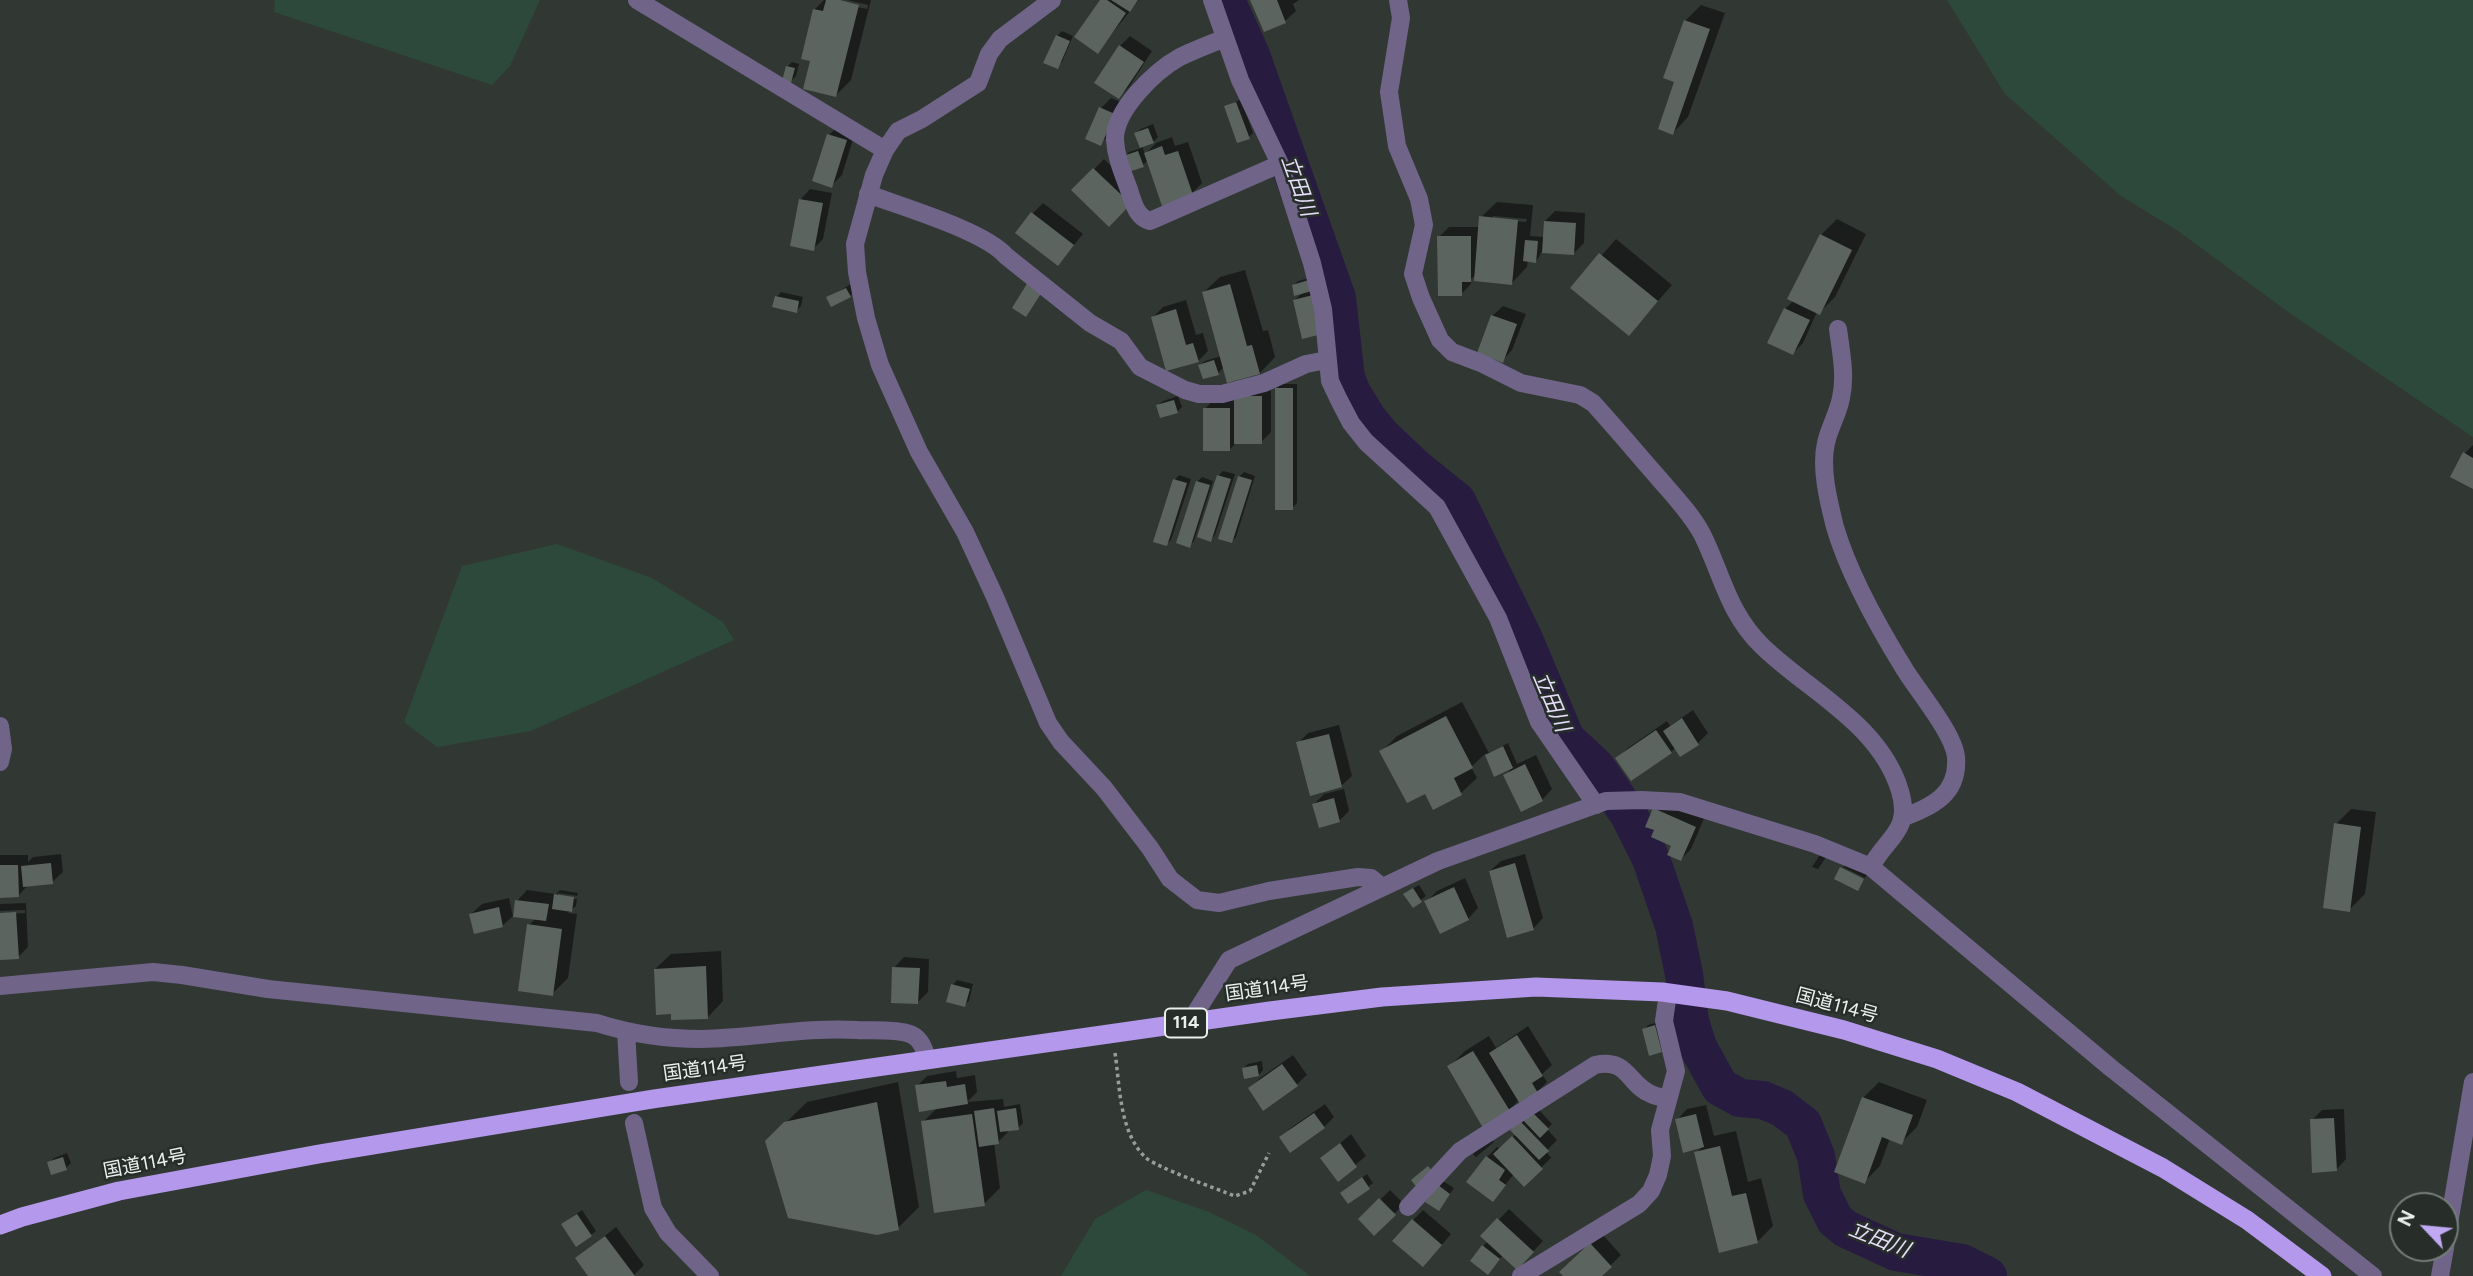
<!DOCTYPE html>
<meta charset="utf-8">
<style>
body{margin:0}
#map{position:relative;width:2473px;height:1276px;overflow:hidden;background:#313834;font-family:Figtree,sans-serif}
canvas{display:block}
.north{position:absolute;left:2389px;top:1192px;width:70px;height:70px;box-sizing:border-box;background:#272e2a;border:2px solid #757c78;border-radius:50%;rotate:296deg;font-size:19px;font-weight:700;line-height:28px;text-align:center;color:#ebf0ee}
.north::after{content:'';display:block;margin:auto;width:24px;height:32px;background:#c0a8f3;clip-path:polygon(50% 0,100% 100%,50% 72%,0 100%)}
</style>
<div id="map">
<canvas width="2473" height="1276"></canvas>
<div class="north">N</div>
</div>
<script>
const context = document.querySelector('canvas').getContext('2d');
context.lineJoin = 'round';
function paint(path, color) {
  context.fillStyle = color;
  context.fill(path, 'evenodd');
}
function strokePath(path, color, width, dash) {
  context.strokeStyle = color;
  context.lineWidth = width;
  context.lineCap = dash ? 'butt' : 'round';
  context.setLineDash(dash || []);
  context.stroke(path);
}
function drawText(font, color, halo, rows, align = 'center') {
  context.font = font + ' Figtree,"Noto Sans JP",sans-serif';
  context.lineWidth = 5;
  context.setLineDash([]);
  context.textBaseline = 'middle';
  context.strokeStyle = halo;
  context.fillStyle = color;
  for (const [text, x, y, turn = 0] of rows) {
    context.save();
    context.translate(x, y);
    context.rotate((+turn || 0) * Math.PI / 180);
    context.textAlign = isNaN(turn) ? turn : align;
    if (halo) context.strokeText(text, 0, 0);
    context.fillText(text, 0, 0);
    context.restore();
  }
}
const green = new Path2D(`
 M275,0H540L510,66L492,85L274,12Z
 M1947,0H2473V437L2291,314L2178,231L2121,196L2005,94Z
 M557,544L652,578L723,622L734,640L531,731L437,747L404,722L462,566Z
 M1146,1190L1209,1212L1256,1235L1310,1276H1061L1095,1219Z`);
const shadow = new Path2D(`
 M824,0L867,9L868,5L847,0H871L851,80L836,95L812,60L815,9Z
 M1102,0H1139L1098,51Z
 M1252,0H1299L1293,4L1296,11L1285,21L1265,30Z
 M1701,5L1725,13L1688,117L1673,133L1677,81L1685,21Z
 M1062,31L1073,36L1062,62L1057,67V36Z
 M1130,36L1152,51L1129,87L1119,97L1120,46Z
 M792,62L799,64L796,76L791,81L787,67Z
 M1111,98L1124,103L1110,134L1100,144L1087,138L1101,108Z
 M1241,99L1253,133L1249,137L1226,107Z
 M1153,124L1158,137L1153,142L1142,146L1145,154L1156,143L1172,137L1175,146L1188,142L1202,183L1192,193L1148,160L1143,165L1125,156L1129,152L1141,148L1136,133L1141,129Z
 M839,125L856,130L842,175L831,186L829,135Z
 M1104,159L1139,193L1109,224L1074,190Z
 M810,189L832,193L823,239L813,249L800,200Z
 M1497,202L1533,205L1530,236L1544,237L1545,221L1555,211L1585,213L1584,243L1573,254L1541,252L1540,256L1536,261L1528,260L1527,267L1512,283L1476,275L1471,279V284L1461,294L1439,237L1449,227H1480L1481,217ZM1493,216L1527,219L1526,222L1493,219Z
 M1043,203L1083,234L1058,264L1033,213Z
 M1837,219L1866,234L1835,297L1819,313L1817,312L1803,343L1793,353L1785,309L1794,300L1790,298L1821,235Z
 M1616,239L1672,285L1629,334L1573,288Z
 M1245,270L1263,331L1268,330L1275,357L1260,373L1224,367L1218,373L1200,365L1205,361L1221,356L1204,292L1220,277Z
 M1313,277L1332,322L1294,301L1304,291L1294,285L1298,281Z
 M851,284L854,291L850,296L828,298Z
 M781,292L803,297L801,306L796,311L777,297Z
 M1186,300L1196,335L1203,333L1208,351L1198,361L1153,317L1163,307Z
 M1503,306L1526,314L1512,350L1502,361L1492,316Z
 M1281,384H1297V503L1292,508L1277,388Z
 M1271,387V432L1261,442H1237L1230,449L1205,409L1215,398Z
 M1178,396L1182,407L1177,412L1158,405L1163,401Z
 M2473,445V487L2465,453Z
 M1223,471L1235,474L1215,535L1211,540L1219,475Z
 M1244,472L1255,476L1236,537L1232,541L1239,477Z
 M1179,475L1191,479L1171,540L1167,544L1175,480Z
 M1202,477L1213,481L1194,541L1189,546L1197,482Z
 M1462,702L1489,753L1508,743L1517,764L1536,755L1552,789L1542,800L1505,776L1514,766L1495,774L1486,753L1471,767L1477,778L1461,793L1425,791L1382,751L1397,736Z
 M1693,710L1708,733L1698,743L1676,747L1671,752L1618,758L1628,748L1667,721L1670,726Z
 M1339,725L1352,776L1341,786L1298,743L1308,733Z
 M1344,789L1349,811L1339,821L1314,804L1324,794Z
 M1664,799L1705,816L1691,849L1681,859L1674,845L1656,829L1654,809Z
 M2351,809L2376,812L2365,894L2349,910L2336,824Z
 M1821,853L1827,856L1818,869L1812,867Z
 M61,854L63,872L52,882L28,885L18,896H0V855H28V862L33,857Z
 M1525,854L1543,918L1533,929L1490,871L1501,861Z
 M1846,864L1867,874L1865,878L1843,867Z
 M1465,878L1478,908L1468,919L1427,901L1437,891Z
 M1419,885L1426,896L1413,906L1410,890Z
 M527,890L556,894L560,890L578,893L577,896L558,893V897L577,899L576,906L568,913L577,914L568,978L552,994L529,925L536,918L517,901Z
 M509,898L513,916L502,926L471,914L482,904Z
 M26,903L28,947L18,957L0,959V915L25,913V910L0,911V904Z
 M721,951L723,1001L708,1017L672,1012L655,969L671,954Z
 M904,957L929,959L928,992L917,1003L894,968Z
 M957,980L973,984L969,1001L964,1005L953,985Z
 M1659,1022L1666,1046L1661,1051L1644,1030L1648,1025Z
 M1528,1026L1552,1065L1542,1074L1547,1082L1537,1092L1520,1099L1509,1110L1449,1067L1465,1051L1489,1036L1496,1048Z
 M1293,1055L1307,1075L1296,1085L1250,1088L1260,1078Z
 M1262,1061L1263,1070L1259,1075L1243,1069L1248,1064Z
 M956,1071L957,1078L975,1075L977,1092L967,1102L1003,1099L1004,1107L1020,1104L1023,1123L1018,1128L1008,1130V1132L998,1142L994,1143L1000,1188L984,1204L923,1122L938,1107L917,1086L927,1076Z
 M898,1082L919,1207L898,1228L767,1141L807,1102Z
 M1879,1082L1927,1100L1917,1127L1901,1143L1890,1138L1880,1166L1864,1182L1836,1171L1864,1097Z
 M1325,1104L1334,1117L1324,1127L1281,1137L1292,1127Z
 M1706,1105L1714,1136L1736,1131L1748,1182L1761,1178L1773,1226L1757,1242L1696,1153L1704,1145L1677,1120L1687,1109Z
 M1538,1109L1552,1124L1547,1129L1557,1140L1546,1151L1551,1158L1524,1184L1514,1174L1493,1200L1487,1157L1497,1147L1500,1149L1516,1134L1513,1130Z
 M2344,1109L2346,1159L2336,1170L2312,1120L2322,1110Z
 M1351,1134L1366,1156L1338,1179L1323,1158Z
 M1491,1138L1494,1142L1476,1157L1473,1154Z
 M67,1153L71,1163L66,1168L49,1163L54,1158Z
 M1367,1174L1373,1183L1348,1202L1346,1189Z
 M1443,1181L1454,1188L1443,1204L1439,1186Z
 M1390,1190L1404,1204L1374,1234L1360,1220Z
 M1509,1209L1543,1241L1527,1258L1503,1255L1492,1268L1483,1246L1488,1241L1483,1236Z
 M582,1210L596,1231L591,1235L568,1220Z
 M1423,1210L1451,1234L1433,1255L1413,1220Z
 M616,1227L644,1265L633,1276H591L577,1258Z
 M1602,1234L1621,1255L1600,1276H1565L1562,1272Z`);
const river = new Path2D(`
 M1226,0L1251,55L1337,298L1346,378L1352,393L1368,419L1381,435L1416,468L1457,501L1524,639L1566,739L1596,767L1629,815L1651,859L1674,926L1684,974L1690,1021L1698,1047L1720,1087L1740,1098L1763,1100L1782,1108L1803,1124L1816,1156L1822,1194L1835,1220L1846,1229L1896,1252L1962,1263L1988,1276`);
const building = new Path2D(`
 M826,0H840L859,5L836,97L803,89L810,61L801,59L813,9L823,11Z
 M1100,0H1107L1126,13L1098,54L1074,37Z
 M1111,0H1138L1130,12Z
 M1250,0H1277L1286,23L1264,32Z
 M1684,20L1710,29L1673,135L1658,129L1674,82L1663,78Z
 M1056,35L1070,41L1058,69L1043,63Z
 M1119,45L1144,62L1119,99L1094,83Z
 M786,66L795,68L791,83L782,81Z
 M1236,102L1250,139L1237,143L1224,106Z
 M1099,107L1115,114L1101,146L1085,139Z
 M1148,128L1154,143L1140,148L1134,133Z
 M827,134L847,140L832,188L812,181Z
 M1162,146L1165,155L1178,151L1193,195L1162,206L1144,153Z
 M1138,151L1144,167L1128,172L1123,156Z
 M1093,168L1131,204L1109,227L1071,190Z
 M799,199L823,203L814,251L790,246Z
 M1031,212L1074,245L1058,266L1015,233Z
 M1479,216L1518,220L1512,285L1474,281Z
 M1544,221L1576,223L1574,255L1542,253Z
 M1820,234L1852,250L1820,315L1787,299Z
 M1437,236H1471V282H1462V296H1438Z
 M1525,240L1538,241L1536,263L1523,261Z
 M1599,253L1658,301L1629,336L1570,288Z
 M1309,280L1312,291L1294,296L1292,285Z
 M1028,282L1042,292L1026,317L1012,308Z
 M1230,284L1247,346L1252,345L1260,374L1227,383L1202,292Z
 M846,288L851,297L831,307L826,297Z
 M1313,295L1322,334L1302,339L1293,300Z
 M775,296L799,301L797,313L772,307Z
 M1784,308L1810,320L1793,355L1767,343Z
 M1176,309L1186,345L1193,343L1199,362L1166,371L1151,317Z
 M1491,315L1517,324L1503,363L1477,353Z
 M1214,360L1219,375L1203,379L1198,365Z
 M1275,388H1293V510H1275Z
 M1234,396H1262V444H1234Z
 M1174,400L1178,413L1160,418L1156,405Z
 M1203,408H1230V451H1203Z
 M2463,452L2473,458V489L2450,477Z
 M1217,475L1231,479L1211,542L1197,537Z
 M1238,476L1252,480L1232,543L1218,539Z
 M1173,479L1187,483L1167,546L1153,542Z
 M1196,481L1210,485L1190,548L1176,543Z
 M1446,716L1473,768L1454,778L1462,795L1433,810L1425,794L1407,803L1379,751Z
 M1682,718L1699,745L1680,757L1663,731Z
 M1656,730L1672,753L1631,781L1615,758Z
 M1329,734L1342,787L1310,796L1296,742Z
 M1503,746L1513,768L1494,777L1485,755Z
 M1525,764L1543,801L1521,812L1503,775Z
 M1334,798L1340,822L1319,828L1312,804Z
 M1653,808L1696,827L1681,861L1667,855L1671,846L1651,837L1654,830L1645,827Z
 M2334,823L2361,827L2350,912L2323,908Z
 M51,863L53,884L23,887L21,866Z
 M1515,863L1534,930L1507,938L1489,871Z
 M0,865H18L19,897L0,898Z
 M1840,867L1864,879L1858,891L1834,879Z
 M1454,887L1469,920L1440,934L1424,901Z
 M1413,888L1422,902L1413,908L1403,894Z
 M554,894L574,897L572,912L552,909Z
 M515,900L549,904L546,921L513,917Z
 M499,907L503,927L474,934L469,914Z
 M16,912L19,959L0,960V913Z
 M527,924L562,929L553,996L518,991Z
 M706,966L708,1019L671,1020V1014L656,1015L654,969Z
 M892,967L920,968L918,1004L891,1003Z
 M951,984L970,989L965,1007L946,1002Z
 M1655,1025L1662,1052L1649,1056L1642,1029Z
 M1517,1035L1543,1076L1532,1083L1538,1093L1520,1104L1489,1053Z
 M1473,1051L1510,1111L1483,1128L1447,1066Z
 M1282,1064L1298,1086L1263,1111L1248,1088Z
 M1257,1065L1259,1076L1244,1079L1242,1068Z
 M946,1081L947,1087L965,1084L968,1104L919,1112L915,1085Z
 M1862,1097L1913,1115L1902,1145L1882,1137L1865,1184L1834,1172Z
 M877,1102L899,1230L877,1235L788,1218L765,1141L784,1122Z
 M994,1108L999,1144L979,1147L974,1111Z
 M1016,1108L1019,1130L1000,1132L997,1111Z
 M1532,1112L1549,1129L1540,1138L1523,1120Z
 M1314,1113L1325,1128L1290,1153L1279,1137Z
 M972,1114L985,1206L934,1213L921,1121Z
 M1696,1114L1704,1147L1683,1153L1675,1119Z
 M2334,1118L2337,1171L2312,1173L2310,1119Z
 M1520,1121L1549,1151L1539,1160L1510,1130Z
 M1512,1136L1543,1169L1524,1187L1493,1154Z
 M1340,1143L1357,1167L1338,1182L1320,1158Z
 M1720,1146L1732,1196L1746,1193L1758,1243L1719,1253L1694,1152Z
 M1486,1156L1505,1170L1499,1180L1506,1185L1493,1202L1466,1182Z
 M63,1157L67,1170L51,1175L47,1162Z
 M1428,1166L1435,1174L1418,1189L1411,1180Z
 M1362,1177L1370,1189L1348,1204L1340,1193Z
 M1438,1185L1450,1194L1439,1211L1425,1202Z
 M1379,1198L1396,1215L1374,1236L1358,1219Z
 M577,1214L592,1236L576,1247L561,1224Z
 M1497,1218L1534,1252L1517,1270L1480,1236Z
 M1412,1219L1442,1245L1423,1267L1392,1241Z
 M605,1236L635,1276H588L575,1258Z
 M1590,1243L1612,1267L1602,1276H1563L1559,1272Z
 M1482,1245L1500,1259L1488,1275L1470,1261Z`);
const path = new Path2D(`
 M1115,1053C1120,1086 1119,1131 1145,1157C1155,1167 1217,1189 1235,1196L1250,1191L1269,1153`);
const minor = new Path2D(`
 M637,0L885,150
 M1052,0L1000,39L989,54L978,83L922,119L898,131L885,150L874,175L855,244L857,272L866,318L880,365L919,452L965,532L995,597L1048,723L1061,742L1104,788L1150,848L1170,879L1197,900L1219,903L1269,891L1358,877L1371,878L1382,887
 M1212,0L1240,80L1280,164L1312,263L1323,309L1330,381L1339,400L1351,423L1366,442L1437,507L1498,618L1539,722L1596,805
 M1398,0L1401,18L1389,92L1397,146L1419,199L1424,225L1413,274L1421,298L1440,340L1452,352L1481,363L1521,383L1580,395L1593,403C1614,426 1635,451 1656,475C1672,494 1690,512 1702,534C1722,574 1728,613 1762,646C1808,691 1880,724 1900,791C1912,832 1886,837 1871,867
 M1225,38C1210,44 1194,50 1180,57C1155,71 1114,110 1115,140C1116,157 1122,171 1128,187C1133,200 1135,217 1150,221L1280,164
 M868,194C902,207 985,231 1006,256L1090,323L1121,341L1140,367L1185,390L1199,394H1222L1264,383L1306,364L1327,360
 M1838,329C1841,352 1846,376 1841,398C1838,414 1829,428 1826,443C1820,469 1829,503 1835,527C1849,575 1879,628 1905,670C1918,691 1954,734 1956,757C1959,795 1932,806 1902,818
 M0,726L3,749L0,762
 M0,986L153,972L182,975L268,989L597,1023C631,1034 666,1039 702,1039C754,1038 805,1027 857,1030C874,1031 895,1029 910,1034C921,1038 925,1050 927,1060
 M1189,1023L1229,960L1438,861L1606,801L1642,800L1680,802L1815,844L1871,867L2111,1068L2373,1276
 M626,1031L629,1082
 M634,1123L653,1208L668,1233L710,1276
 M1408,1207L1460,1151L1595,1065C1629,1058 1627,1084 1651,1094C1656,1097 1662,1097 1668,1098
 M2445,1247L2473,1082
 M1521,1276L1639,1204L1651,1191L1658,1175L1662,1156L1660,1130L1676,1071L1664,1021L1668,993
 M2440,1276L2445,1248`);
const trunk = new Path2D(`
 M0,1225L22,1217L119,1191L319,1154L653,1099L1270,1011L1382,997L1536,987L1662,992L1727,1001L1844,1030L1937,1059L2017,1092L2163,1168L2247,1220L2322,1276`);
const shields = [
 [1186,1023,42]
];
const shieldNames = [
 ["114",1186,1023]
];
const streetNames = [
 ["国道114号",1267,989,-8],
 ["国道114号",1837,1006,15],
 ["国道114号",705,1069,-8],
 ["国道114号",145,1164,-11]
];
const waterNames = [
 ["立田川",1298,186,70],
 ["立田川",1551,702,67],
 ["立田川",1879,1240,22]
];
paint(green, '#2d493c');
paint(shadow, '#0007');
strokePath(river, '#281b40', 38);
paint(building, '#5c6460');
strokePath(path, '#979d9a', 3.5, [3.5, 3.5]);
strokePath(minor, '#706489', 18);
strokePath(trunk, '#b498eb', 19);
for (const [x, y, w] of shields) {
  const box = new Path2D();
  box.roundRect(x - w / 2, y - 14.5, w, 29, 5);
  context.fillStyle = '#272e2a';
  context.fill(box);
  strokePath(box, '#ebf0ee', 2);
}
drawText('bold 18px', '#ebf0ee', null, shieldNames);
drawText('19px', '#ebf0ee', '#272e2a', streetNames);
drawText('italic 21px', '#e5ddf9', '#272e2a', waterNames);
</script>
